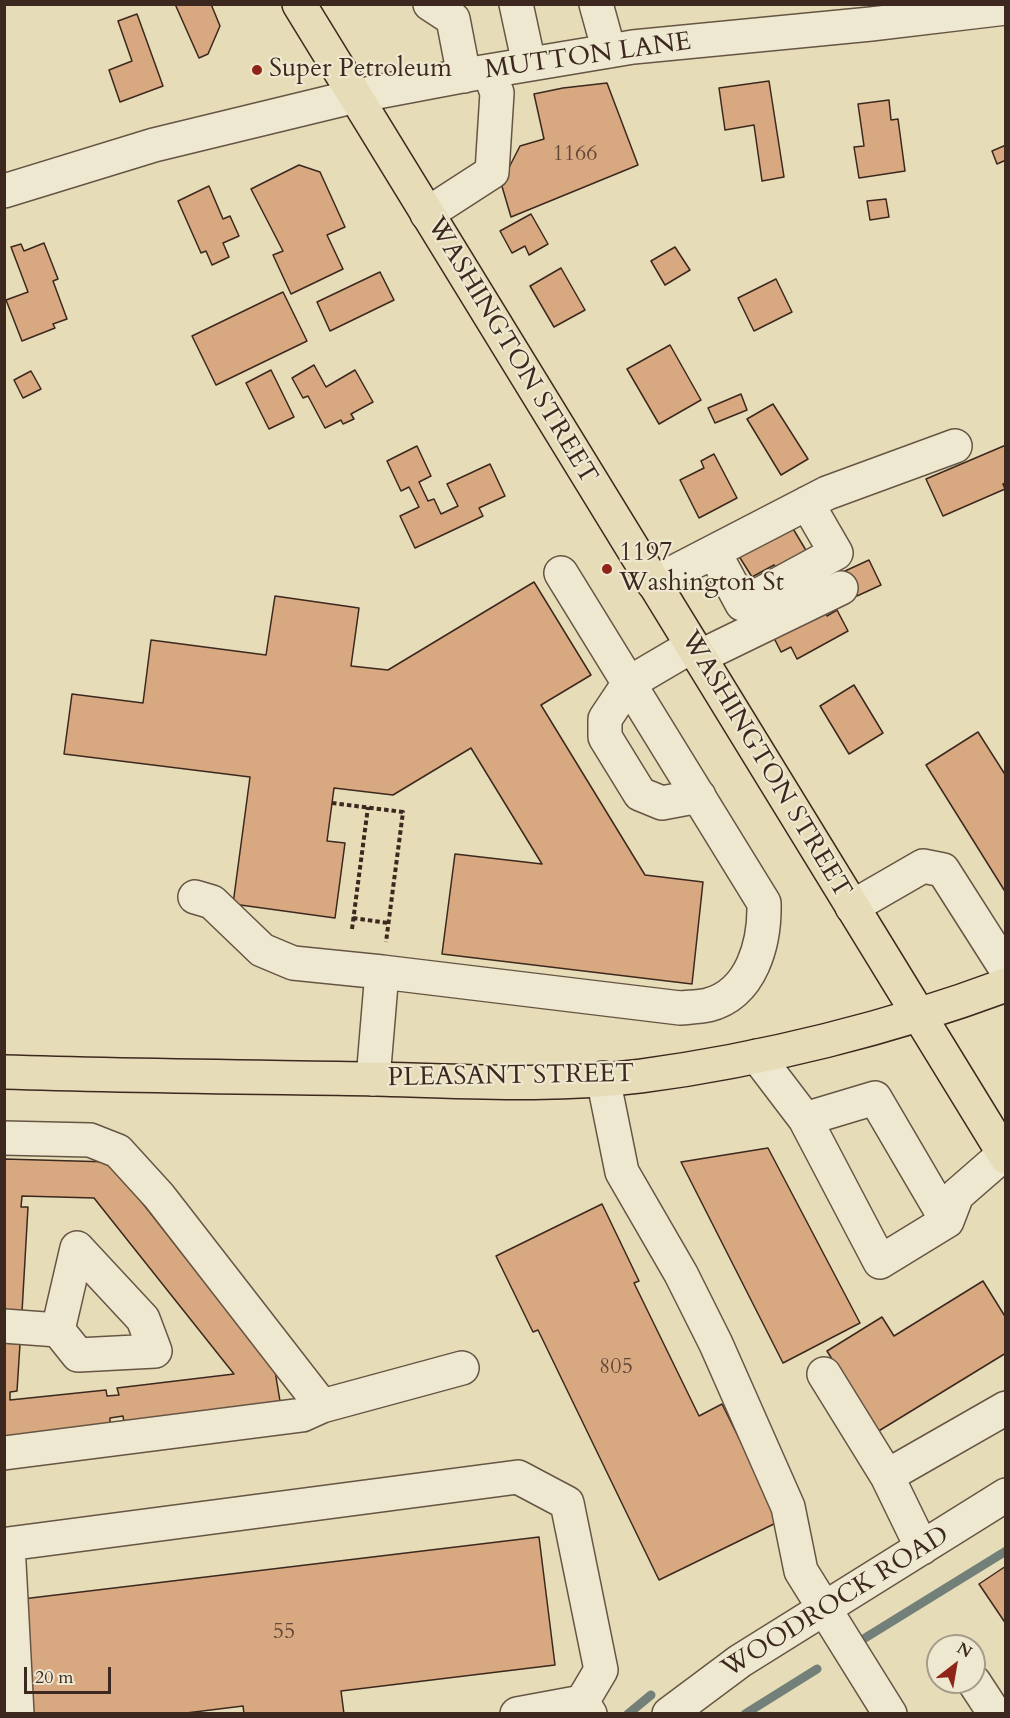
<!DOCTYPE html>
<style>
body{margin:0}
#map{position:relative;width:1010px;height:1718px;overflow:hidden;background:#e6dcb7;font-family:Cardo,serif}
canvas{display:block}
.frame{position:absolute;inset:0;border:6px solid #3c281e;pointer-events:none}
.north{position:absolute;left:926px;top:1634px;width:60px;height:60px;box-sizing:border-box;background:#efe8d0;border:2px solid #a79b89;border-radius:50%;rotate:31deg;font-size:16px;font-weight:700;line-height:24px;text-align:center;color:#3c281e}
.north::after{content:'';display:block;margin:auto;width:21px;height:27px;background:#8f2418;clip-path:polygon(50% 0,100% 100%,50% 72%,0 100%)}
.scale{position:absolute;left:24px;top:1667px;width:87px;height:27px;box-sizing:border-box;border:3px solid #3c281e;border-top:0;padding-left:8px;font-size:18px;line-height:21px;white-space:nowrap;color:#3c281e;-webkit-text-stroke:4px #efe8d0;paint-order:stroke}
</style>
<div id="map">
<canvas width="1010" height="1718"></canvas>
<div class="frame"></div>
<div class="north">N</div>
<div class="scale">20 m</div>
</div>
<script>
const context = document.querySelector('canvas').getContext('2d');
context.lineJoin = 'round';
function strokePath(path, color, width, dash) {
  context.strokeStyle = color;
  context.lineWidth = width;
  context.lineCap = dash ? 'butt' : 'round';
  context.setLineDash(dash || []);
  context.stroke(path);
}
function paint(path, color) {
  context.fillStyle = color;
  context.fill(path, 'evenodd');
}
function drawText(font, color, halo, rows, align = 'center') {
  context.font = font + ' Cardo,serif';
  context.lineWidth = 4.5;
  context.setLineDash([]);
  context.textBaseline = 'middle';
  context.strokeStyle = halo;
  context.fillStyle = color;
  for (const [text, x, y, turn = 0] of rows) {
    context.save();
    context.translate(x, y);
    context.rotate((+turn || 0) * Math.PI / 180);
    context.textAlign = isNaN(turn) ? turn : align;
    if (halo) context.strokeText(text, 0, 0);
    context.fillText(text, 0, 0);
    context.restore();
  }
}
const stream = new Path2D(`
 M865,1638L1006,1551
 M628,1714L651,1695
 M745,1714L817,1669`);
const building = new Path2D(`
 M175,4H211L220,26L208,54L199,58Z
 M137,14L163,86L120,102L109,70L132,61L118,21Z
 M769,81L784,177L762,181L754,125L725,130L719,88Z
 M607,83L638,165L511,217L501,183L520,146L544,139L534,94L563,88Z
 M889,100L891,120L898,119L905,171L859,178L854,147L864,146L858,104Z
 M1006,145V160L997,164L992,151Z
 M299,165L320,172L345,227L327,235L343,269L291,294L273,255L283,251L251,189Z
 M209,186L223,219L230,216L239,236L223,243L229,257L212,265L206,251L201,253L178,201Z
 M886,199L889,217L870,220L867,201Z
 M531,214L548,244L529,255L525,246L512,253L500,231Z
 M44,243L58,279L53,281L67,319L53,324L55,328L22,341L6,300L28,292L11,247L21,244L24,251Z
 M675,247L690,270L665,285L651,261Z
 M561,268L585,310L554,327L530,286Z
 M380,272L394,300L330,331L317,302Z
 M776,279L792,312L754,331L738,298Z
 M283,292L307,341L216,385L192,336Z
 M670,345L701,400L659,424L627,369Z
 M314,365L326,387L355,370L373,402L351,414L354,419L343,424L341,420L325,428L308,396L303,398L292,378Z
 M271,370L294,417L269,429L246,383Z
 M31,371L41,389L23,398L14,380Z
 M741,394L747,410L715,423L708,408Z
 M773,404L808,459L781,475L747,419Z
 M1006,445V483L1003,484L1005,489L943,516L926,479Z
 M417,446L431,476L419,482L428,501L434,499L441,514L458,506L447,484L490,464L505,496L479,508L483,516L415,548L400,516L419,507L409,487L401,491L387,461Z
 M714,454L737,498L699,518L680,480L704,468L701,461Z
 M789,522L807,552L777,569L774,565L752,577L737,553Z
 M869,560L881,585L857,596L845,571Z
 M534,582L591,675L541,705L645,875L703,882L692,984L442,954L455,854L542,864L471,748L393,795L334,788L327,841L345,843L335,918L233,904L250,777L64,754L72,694L143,703L151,640L266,655L275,596L359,608L351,666L388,670Z
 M821,605L827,616L837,610L848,631L797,659L791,647L781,652L771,632Z
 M854,685L883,733L849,754L820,706Z
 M978,732L1006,776V893L926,765Z
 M768,1148L860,1323L783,1363L681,1162Z
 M4,1159L110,1162L275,1371L280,1401L124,1423L123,1416L110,1418V1423L4,1438V1343L20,1344L17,1391L10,1392V1400L106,1390L107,1396L119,1395L117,1388L234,1374L94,1198L22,1196L21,1207H28L22,1312L4,1311Z
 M602,1204L639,1281L634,1283L699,1416L722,1404L780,1521L659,1580L538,1330L533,1332L496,1256Z
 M983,1281L1006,1318V1353L877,1432L827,1351L882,1317L894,1336Z
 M539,1537L555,1665L341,1691L344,1714H244L243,1706L178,1714H28L14,1600Z
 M1006,1566V1624L979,1584Z`);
const path = new Path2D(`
 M332,803L403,812L386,942
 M353,918L388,923
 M352,929L368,807`);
const minor = new Path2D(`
 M430,4L453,19L464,76
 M516,4L529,64
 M596,4L609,51
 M4,191L154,145L356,96L483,72L633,47L871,24L1006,8
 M427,214L492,172L497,93L489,71
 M714,552L742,604L836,553L807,503
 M653,583L827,493L955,446
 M692,646L629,683L605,719V737L640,794L662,803L699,796
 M699,657L841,588
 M195,897L212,902L262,950L293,963L382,972L373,1079
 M852,907L923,866L943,870L1006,969
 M382,972L680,1008C689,1007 699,1007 708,1005C752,994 765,943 764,903L561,573
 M757,1056L805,1119L880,1262L947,1221L957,1195L1004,1154
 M603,1078L622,1172L681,1274L716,1344L788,1507L801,1571L890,1714
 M805,1119L875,1098L947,1221
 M4,1138L90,1140L118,1151L159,1196L322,1406L302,1415L4,1453
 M4,1326L58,1330L78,1355L155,1351L143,1319L77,1248L58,1330
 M824,1374L887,1476
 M322,1406L462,1368
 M922,1548L887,1476L1006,1408
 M974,1682L995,1714
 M17,1714L8,1544L518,1477L567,1503L601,1670L582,1702L590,1714
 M517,1714L582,1702
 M669,1714L740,1661L1006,1495`);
const major = new Path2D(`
 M299,4L1006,1157
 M4,1072C128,1076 252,1077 376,1079C464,1081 553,1087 641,1076C762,1060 891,1028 1006,985`);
const markers = [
 [257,70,6,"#8f2418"],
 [607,569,6,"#8f2418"]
];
const numberNames = [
 ["1166",575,155],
 ["805",616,1368],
 ["55",284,1633]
];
const streetNames = [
 ["MUTTON LANE",588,57,-8],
 ["WASHINGTON STREET",511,351,59],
 ["WASHINGTON STREET",765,765,59],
 ["PLEASANT STREET",511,1077,-1],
 ["WOODROCK ROAD",836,1603,-32]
];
const poiNames = [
 ["Super Petroleum",269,70],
 ["1197",619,554],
 ["Washington St",619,584]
];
strokePath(stream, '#738079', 9);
paint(building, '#d8a981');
strokePath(building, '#3c281e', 1.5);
strokePath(minor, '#654', 36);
strokePath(major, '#3c281e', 36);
strokePath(path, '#3c281e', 4, [4.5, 3]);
strokePath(minor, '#efe8d0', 33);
strokePath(major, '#e6dcb7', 33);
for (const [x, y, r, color] of markers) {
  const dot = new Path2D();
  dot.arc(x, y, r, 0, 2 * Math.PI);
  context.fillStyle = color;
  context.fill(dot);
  strokePath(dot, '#efe8d0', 2);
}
drawText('22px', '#634837', null, numberNames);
drawText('26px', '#3c281e', '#efe8d0', streetNames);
drawText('26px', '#3c281e', '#efe8d0', poiNames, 'left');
</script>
